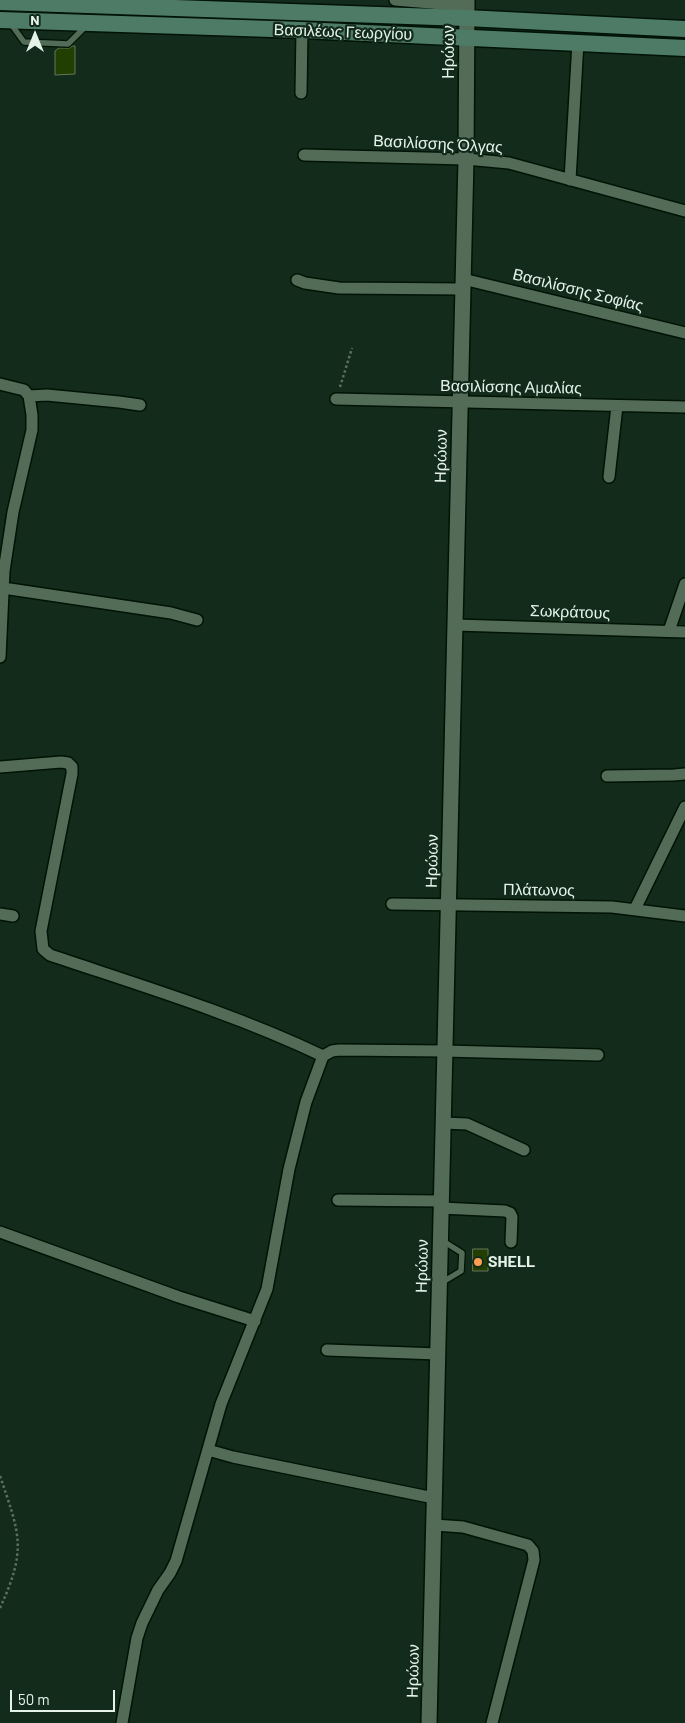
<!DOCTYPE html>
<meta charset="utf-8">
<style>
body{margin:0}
#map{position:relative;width:685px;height:1723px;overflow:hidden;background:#132b1b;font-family:Barlow,sans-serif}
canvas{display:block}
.north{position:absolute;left:10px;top:10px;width:50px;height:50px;-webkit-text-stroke:4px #132b1b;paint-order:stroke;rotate:0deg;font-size:14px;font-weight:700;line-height:20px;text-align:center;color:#e5f3e8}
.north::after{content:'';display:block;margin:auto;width:18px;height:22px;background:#e5f3e8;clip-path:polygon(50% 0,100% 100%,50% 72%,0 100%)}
.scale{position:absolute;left:10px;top:1690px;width:105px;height:22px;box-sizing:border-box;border:2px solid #e5f3e8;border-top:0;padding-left:6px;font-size:15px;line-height:18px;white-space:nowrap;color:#e5f3e8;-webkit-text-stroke:4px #132b1b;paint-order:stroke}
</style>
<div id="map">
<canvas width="685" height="1723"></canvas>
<div class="north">N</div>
<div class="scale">50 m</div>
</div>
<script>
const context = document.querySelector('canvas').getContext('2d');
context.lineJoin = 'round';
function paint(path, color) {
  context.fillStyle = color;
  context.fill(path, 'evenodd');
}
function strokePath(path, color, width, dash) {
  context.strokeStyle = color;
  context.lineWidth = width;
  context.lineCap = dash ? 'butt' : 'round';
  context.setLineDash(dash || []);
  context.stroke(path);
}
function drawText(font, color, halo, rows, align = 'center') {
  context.font = font + ' Barlow,sans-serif';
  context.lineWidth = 4.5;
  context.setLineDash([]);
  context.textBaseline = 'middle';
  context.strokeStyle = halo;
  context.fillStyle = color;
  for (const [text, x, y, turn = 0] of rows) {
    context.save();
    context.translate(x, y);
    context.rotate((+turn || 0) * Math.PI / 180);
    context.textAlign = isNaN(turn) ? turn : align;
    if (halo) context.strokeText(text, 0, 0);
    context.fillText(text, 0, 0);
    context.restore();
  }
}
const building = new Path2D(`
 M73,46H75V74L55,75V51L59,48H69Z
 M473,1249H488V1271H473Z`);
const path = new Path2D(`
 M340,387L352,348
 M0,1476C20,1535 27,1549 0,1608`);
const service = new Path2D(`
 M11,24L24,42L68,44L85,27
 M441,1283L461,1271L462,1253L443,1241`);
const minor = new Path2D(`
 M395,0L466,6
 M301,93L302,30
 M304,155L466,159L509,163L685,211
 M570,180L578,42
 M463,279L685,333
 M297,280L305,283L339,288L463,289
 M0,384L24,390L29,396L32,415V430L13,512L4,571L0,657
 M29,396L47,395L119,402L140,405
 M336,399L685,407
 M609,477L617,406
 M3,588L171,613L197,620
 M455,625L685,632
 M669,631L685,584
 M0,767L61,762L68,763L72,767V774L41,931L43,949L50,955C142,986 235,1014 323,1056
 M607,776L674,775L685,774
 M392,904L612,907L685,916
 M635,909L685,807
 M0,914L13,916
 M443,1123L467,1124L524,1150
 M338,1200L441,1201
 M441,1208L505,1211L510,1213L512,1217L511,1242
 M0,1232L179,1297L255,1321
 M327,1350L438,1354
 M208,1450L233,1457L434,1498
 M434,1525L463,1527L528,1545L533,1551L534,1560L492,1723
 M122,1723L137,1638L142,1623L158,1590L170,1573L176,1561L221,1404L267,1289L289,1169L306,1102L323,1056L332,1051L339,1050L444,1051L598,1055`);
const tertiary = new Path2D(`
 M429,1723L466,159L467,0`);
const secondary = new Path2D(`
 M0,2L466,18L685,29
 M0,20L302,30L685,48`);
const markers = [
 [478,1262,5,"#fb9e52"]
];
const streetNames = [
 ["Βασιλέως Γεωργίου",343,32,2],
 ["Ηρώων",449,52,-90],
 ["Βασιλίσσης Όλγας",438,144,3],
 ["Βασιλίσσης Σοφίας",578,290,14],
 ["Βασιλίσσης Αμαλίας",511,387,1],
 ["Ηρώων",441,456,-89],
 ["Σωκράτους",570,612,2],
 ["Ηρώων",432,861,-89],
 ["Πλάτωνος",539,890,1],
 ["Ηρώων",422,1266,-89],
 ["Ηρώων",413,1671,-89]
];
const poiNames = [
 ["SHELL",488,1262]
];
paint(building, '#203f01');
strokePath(building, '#66765c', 1);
strokePath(service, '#001305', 8);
strokePath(minor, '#001305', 14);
strokePath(tertiary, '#001305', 18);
strokePath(secondary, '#001305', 19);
strokePath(path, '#5b7061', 2.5, [2.5, 2.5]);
strokePath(service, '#526c58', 5.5);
strokePath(minor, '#526c58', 11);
strokePath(tertiary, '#526c58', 15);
strokePath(secondary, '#4e7b65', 16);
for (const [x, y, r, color] of markers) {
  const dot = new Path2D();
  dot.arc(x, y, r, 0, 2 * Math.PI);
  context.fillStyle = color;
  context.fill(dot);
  strokePath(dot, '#132b1b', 2);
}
drawText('16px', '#e5f3e8', '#132b1b', streetNames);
drawText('bold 16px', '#e5f3e8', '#132b1b', poiNames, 'left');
</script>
